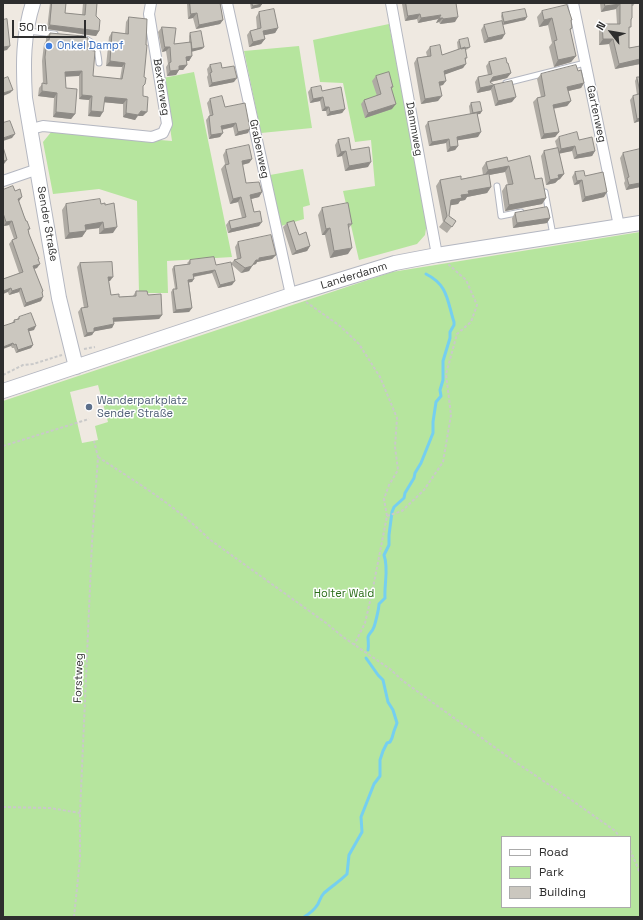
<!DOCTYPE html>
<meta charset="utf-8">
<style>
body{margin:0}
#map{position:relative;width:643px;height:920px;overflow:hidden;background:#efe9e1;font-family:"Space Grotesk",sans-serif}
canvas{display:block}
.frame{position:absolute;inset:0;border:4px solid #2e2e2e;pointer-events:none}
.legend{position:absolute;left:501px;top:836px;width:130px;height:72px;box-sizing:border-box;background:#fff;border:1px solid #ababab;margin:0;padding:5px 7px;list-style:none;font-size:12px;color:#2e2e2e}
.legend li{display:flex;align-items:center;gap:8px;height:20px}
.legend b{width:20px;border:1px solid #ababab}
.north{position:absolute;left:591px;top:12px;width:40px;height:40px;-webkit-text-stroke:3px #fff;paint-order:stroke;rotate:301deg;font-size:11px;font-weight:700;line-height:16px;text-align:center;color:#2e2e2e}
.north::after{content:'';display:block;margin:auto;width:14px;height:18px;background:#2e2e2e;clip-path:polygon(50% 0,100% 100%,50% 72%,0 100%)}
.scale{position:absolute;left:12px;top:20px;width:74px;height:18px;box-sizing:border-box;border:2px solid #2e2e2e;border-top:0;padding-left:5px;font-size:12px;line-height:14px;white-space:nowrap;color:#2e2e2e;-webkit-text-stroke:3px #fff;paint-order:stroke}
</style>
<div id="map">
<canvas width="643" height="920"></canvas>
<div class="frame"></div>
<ul class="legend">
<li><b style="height:5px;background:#fff"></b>Road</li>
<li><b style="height:11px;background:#b6e59e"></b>Park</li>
<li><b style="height:11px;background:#cbc7bf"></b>Building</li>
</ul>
<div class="north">N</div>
<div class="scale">50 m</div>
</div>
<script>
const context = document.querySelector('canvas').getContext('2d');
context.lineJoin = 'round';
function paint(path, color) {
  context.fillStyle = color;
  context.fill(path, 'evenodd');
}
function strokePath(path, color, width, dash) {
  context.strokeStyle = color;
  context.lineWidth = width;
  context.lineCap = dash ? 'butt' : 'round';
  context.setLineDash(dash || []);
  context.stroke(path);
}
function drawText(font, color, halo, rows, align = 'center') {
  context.font = font + ' "Space Grotesk",sans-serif';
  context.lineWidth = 3;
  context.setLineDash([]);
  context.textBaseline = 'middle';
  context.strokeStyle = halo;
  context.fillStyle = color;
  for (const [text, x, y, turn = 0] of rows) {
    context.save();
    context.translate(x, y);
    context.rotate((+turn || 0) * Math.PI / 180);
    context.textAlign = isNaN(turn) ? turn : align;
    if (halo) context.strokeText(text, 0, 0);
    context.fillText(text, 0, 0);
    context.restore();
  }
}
const green = new Path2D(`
 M389,24L427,222L425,235L417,244L359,260L343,191L375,186L371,140L355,142L343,83L320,82L313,40Z
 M299,46L312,128L261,133L244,51Z
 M194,72L232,257L167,261L168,293H139L137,201L99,189L53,194L43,142L52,131L172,141L163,78Z
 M303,169L310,205L303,207L304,219L281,226L270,175Z
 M640,232V917H3V401L392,272ZM98,385L108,422L95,426L98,440L82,443L70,392ZM502,837H630V907H502Z`);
const stream = new Path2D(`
 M368,650C369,645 368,641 368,637C369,633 372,632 373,629C375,626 379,608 379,604L385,598C384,584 389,569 384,555L389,545V535L392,512L394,507L404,498L405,493L414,478L415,473L421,463L433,433V422L436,402L441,396L440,390L443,380V361L450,338V332L454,325V322C447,300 448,285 426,274
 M304,917C309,914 315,909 318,904C320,900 321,896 324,893C332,886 340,881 347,874L349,855L362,832L361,817L374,784L380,776V760L383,751L387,743L390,742L392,738L394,731L397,723L393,710L388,702L383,680L378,675L366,658`);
const path = new Path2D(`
 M306,302L340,326L359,344L380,377L397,418L395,447L398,470L389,485L384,499L387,516L372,593L365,623L354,645
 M84,349L95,347
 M3,375L23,365L33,364L62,355
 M3,446L89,419
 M98,457C136,482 176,506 209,539L326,623L343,637L390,669L403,681L443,710L511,759L570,799L614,830L620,837
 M387,516L402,511L424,490L443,462L451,415L446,374L457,334L471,322L477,305L466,280L448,264
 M3,807L50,808L80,813
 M630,850L640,873
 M74,917L80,859V813L92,542L98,457L94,441`);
const lane = new Path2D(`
 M27,31L55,34
 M83,38C96,42 98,50 99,63
 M506,83L585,63
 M497,186L501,216L521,212
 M545,192L553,235`);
const street = new Path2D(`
 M227,3L291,295
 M391,3L437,255
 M573,3L619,226
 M31,129L43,126L152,137L163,133L167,124L149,14L151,3
 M3,181L38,169`);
const secondary = new Path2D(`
 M33,3C23,34 23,65 25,98L59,298L76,367
 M3,391L291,295L395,263L437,255L640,223`);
const wall = new Path2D(`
 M50,3H66L65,13L82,15L83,3H97L96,16L99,31L96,36L47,29Z
 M187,3H220L223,20L220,24L196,29L193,18L188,19Z
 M250,3H261L262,4L260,7L251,9Z
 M403,3H456L455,22L440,24L439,22L436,23L438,19L418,23L417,19L405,21L402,4Z
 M600,3H635L633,6H632V18L631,21L629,30V48L640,46V64L615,69L609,44L599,45V30L602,24H617L616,9L601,12Z
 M542,11L571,22L572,28L570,31L576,56L571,62L554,67L549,47L552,43L548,25L539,27L537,17Z
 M259,12L278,28L275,33L264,35L265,39L261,44L249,47L247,35L250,31L257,29L256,17Z
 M502,13L525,20L503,24L502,39L484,43L481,30L484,25L502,21L501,16Z
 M129,17L143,87V116H138L135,120L123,117V104L104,102L100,117L88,116L89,100L79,99V76H65L66,88L75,114L71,119L53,117L54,98L38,96L39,88L43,83L42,61L44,44L46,41V37L50,33L88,50L93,76L120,79L122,67L106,66L109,37L112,32L125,34L126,22Z
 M162,27L174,44L189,43V36L190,33L204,47L202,49L192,51V56L189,61H186L187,65L183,70H179L176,75L167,76L166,67L168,64L166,51L162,52L158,32Z
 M459,40L470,47L468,49L466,50V60L463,68L445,74L443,85L440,86L438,101L421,104L414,63L417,58L427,56L426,52L430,47L442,55L458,50L457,42Z
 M489,62L507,63L511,73L507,78L491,82V90L477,93L475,82L478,77L488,75L486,66Z
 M210,65L222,68L234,82L209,87L207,77L208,75L207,69Z
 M578,71L584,83L581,88L568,91L571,101L567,106L553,109L559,132L555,137L541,139L533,102L537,98L541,97L537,79L541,74Z
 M376,76L393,87L391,89L392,109L365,118L361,104L364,100L377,96L372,81Z
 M637,77H640V121L634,123L630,100L633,96L637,95L635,81Z
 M494,85L512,102L495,106L491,90Z
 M311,88L322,91L345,109L342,113L327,116L326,111H322L320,101L310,103L308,92Z
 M210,99L225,107L248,133L235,136L233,127L222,130L220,137L209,139L206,120L209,116H210L207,103Z
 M471,103L482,111L480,114H478V137L457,140L458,146L455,150L447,152L446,143L429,146L425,126L428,122L470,114L469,106Z
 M559,137L595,151L592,156L574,159L572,151L559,153L564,174L560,179L558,180L555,183L546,185L541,156L544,151L557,148L555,141Z
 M338,140L351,150L368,167L345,171L342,156L337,157L335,145Z
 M226,150L252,159L249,163L242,165L246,183L262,192L259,197L251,199L254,212L259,226L228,233L226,225L229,221L242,218L238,202L230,204L221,169L225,164L223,155Z
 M623,153L640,187L626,190L624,183L625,181L620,158Z
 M508,161L535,179L546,198L542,204L505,211L502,191L506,185H508L505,172L489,175L491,187L487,193L467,197L465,200L460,201L458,204L450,205L449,216L456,221L447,233L439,227L443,222L436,186L440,180L461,179L483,175L482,168L486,162Z
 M575,172L585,176L604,197L582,202L579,184L574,185L572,177Z
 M3,190L15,191L22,197L19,201L24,216L30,229L28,230L29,234L39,259L38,260L37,268L34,269L43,291L42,293L41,301L24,307L19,292L9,295L3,279L19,273L9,244L12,240L14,239L9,225L4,226L3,224Z
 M66,204H101L113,233L99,234V228L86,230V231L82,237L65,239L62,210Z
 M322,208L352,224L349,228L348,254L330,258L325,235H322L318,215Z
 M515,213L550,218L547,223L513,228L512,218Z
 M287,223L310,246L307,251L292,255L283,227Z
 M238,242L276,255L272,259L257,262L256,264L253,265L249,271L241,273L231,264L232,285L218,288L212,273L194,277L192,282H189L192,308L189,312L173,313L171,292L173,289H175L172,269L174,266L188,264L187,263L190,260L216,265L231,264L234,260L237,259L235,247Z
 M80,263L110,281H108L111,295L119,297L133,296L136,291L148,295L162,315L159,319L114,321V324L112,328L94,331L92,335L84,337L78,312L81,308H84L77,267Z
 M19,317L34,330L29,331L33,345L31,348L16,353L14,348H12L11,346L12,323L14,320L17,319Z`);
const shadedWall = new Path2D(`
 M262,4L260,7L251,9L253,6Z
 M620,4L616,9L601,12L605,6Z
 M197,13L193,18L188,19L191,14Z
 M420,14L417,19L405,21L408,16Z
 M441,15L438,19L418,23L421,18Z
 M458,17L455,22L440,24L443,19Z
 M527,17L525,20L503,25L504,22Z
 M439,18H443L439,22L436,23Z
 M552,18L548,25L539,27L544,20Z
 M223,20L220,24L196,29L199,25Z
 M50,25L99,31L96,36L47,29Z
 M278,28L275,33L260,36L263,31Z
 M505,34L502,39L484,43L488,38Z
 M265,39L261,44L249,47L253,42Z
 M603,39H613L609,44L599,45Z
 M10,46L7,50L3,51V47Z
 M165,47H170L166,51L162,52Z
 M204,47L202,49L191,52L192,49Z
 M192,56L189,61H183L186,57Z
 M576,56L571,62L554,67L558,60Z
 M640,59V64L615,69L619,64Z
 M110,61L125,63L122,67L106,66Z
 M466,64L463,68L441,76L444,71Z
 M187,65L183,70H179L176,75L167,76L170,71L179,66Z
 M82,71L79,76L62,77L65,72Z
 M511,73L507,78L490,82L493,77Z
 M237,78L234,82L209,87L212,83Z
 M446,81L443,85L436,86L439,82Z
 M584,83L581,88L564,92L567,87Z
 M494,85L491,90L477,93L480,88Z
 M13,90L10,93L3,96V93Z
 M42,91L57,93L54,98L38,96Z
 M82,95L92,96L89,100L79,99Z
 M442,96L438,101L421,104L425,99Z
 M105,97L127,99L123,104L101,102Z
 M323,97L320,101L310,103L313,99Z
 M516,97L512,102L495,106L498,101Z
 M571,101L567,106L549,109L553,105Z
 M396,104L392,109L365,118L368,113Z
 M325,107H329L326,111H322Z
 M345,109L342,113L327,116L330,112Z
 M91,111L103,112L100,117L88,116Z
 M141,111L147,112L143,116H138Z
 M482,111L480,114L471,115L473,113Z
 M56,112L75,114L71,119L53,117Z
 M126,113L138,115L135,120L123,117Z
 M640,118V121L634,123L637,119Z
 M236,123L233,127L219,130L221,126Z
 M250,129L248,133L235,136L238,132Z
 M481,132L478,137L454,141L457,137Z
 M559,132L555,137L541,139L544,134Z
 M223,133L220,137L209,139L211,135Z
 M15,134L12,138L3,141V138Z
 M449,139L446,143L429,146L432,142Z
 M458,146L455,150L447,152L450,147Z
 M575,146L572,151L558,154L561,149Z
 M346,151L342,156L337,157L341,152Z
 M595,151L592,156L574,159L577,155Z
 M252,159L249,163L238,166L242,161Z
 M7,160L4,164L3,165V161Z
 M371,162L368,167L345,171L349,166Z
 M509,166L505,172L484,176L488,170Z
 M564,174L560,179L558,180L555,183L546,185L550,180L558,175Z
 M582,180L579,184L574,185L577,181Z
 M640,183V187L626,190L629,185Z
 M491,187L487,193L467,197L465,200L460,201L458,204L447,206L451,200L468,191Z
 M262,192L259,197L247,200L250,195Z
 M607,192L604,197L582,202L585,197Z
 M22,197L19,201L15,203L18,199Z
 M241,197L238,202L230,204L233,199Z
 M546,198L542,204L505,211L509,205Z
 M550,218L547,223L513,228L517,223Z
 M12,221L9,225L4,226L6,222Z
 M103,222L99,228L81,230L85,225Z
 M262,222L259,226L228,233L231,229Z
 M117,227L113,233L99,234L104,229Z
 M330,228L325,235H322L326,229Z
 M86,231L82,237L65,239L69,233Z
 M310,246L307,251L292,255L296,251Z
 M352,248L348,254L330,258L334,251Z
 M276,255L272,259L257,262L256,264L253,265L256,260L259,258Z
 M40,264L37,268L30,270L33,266Z
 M252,266L249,271L241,273L245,268Z
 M215,270L212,273L191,277L193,274Z
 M108,277H113L110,281H105Z
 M194,279L192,282L186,283L188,280Z
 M235,281L232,285L218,288L220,285Z
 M11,288L8,292L3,294V291Z
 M21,288L19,292L9,295L12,291Z
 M43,297L41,301L24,307L26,303Z
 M192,308L189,312L173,313L176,310Z
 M162,315L159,319L111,322L113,318Z
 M114,324L112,328L91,332L94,328Z
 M36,326L34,330L26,332L28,329Z
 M94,332L92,335L84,337L87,333Z
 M13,343L11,346L3,349V347Z
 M33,345L31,348L16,353L18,350Z`);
const building = new Path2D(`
 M52,3H66L65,13L85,15L86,3H97L96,16L100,20L99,31L50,25Z
 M190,3H220L223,20L199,25L197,13L191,14Z
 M252,3H261L262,4L253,6Z
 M406,3H456L458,17L443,19V18H439L441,15L421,18L420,14L408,16Z
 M605,3H632V18L631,19V27H629V48L640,46V59L619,64L613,39H603L602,24H620V4L605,6Z
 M567,5L572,20H571L572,28L570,29L576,56L558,60L554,41L557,40L552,18L544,20L542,11Z
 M274,9L278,28L263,31L265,39L253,42L250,31L261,28L259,12Z
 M525,9L527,17L504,22L502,13Z
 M129,17L147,19L146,45H147L144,77L146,78L145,84L143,86V96L148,97L147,112L141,111L138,115L126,113L127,99L105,97L103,112L91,111L92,96L82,95V71L65,72L66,88L77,89L75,114L56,112L57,93L42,91V83L47,84L45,57L47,40H49L50,33L83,36L88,38V50L95,51L93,76L122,79L125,63L110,61L112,32L128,34Z
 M7,19L10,46L3,47V20Z
 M502,21L505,34L488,38L484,25Z
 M162,27L176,28L174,44L191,42L192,56L186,57L187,65L179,66V70L170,71L169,63L171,62L170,47H165Z
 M201,31L204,47L192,49L190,33Z
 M468,38L470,47L461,49L459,40Z
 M440,45L442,55L465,47L467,58H465L466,64L444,71L446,81L439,82L442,96L425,99L417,58L431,56L430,47Z
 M506,58L507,63H508L511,73L493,77L490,82L494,85L480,88L478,77L492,74L489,62Z
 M221,63L222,68L234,66L237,78L212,83L210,73L212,72L210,65Z
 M576,65L578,71L581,70L584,83L567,87L571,101L553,105L559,132L544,134L537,98L545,96L541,74Z
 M389,72L393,87H391L396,104L368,113L364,100L381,94L376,76Z
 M8,77L13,90L3,93V79Z
 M637,77H640V91Z
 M512,81L516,97L498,101L494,85Z
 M321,86L322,91L341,87L345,109L330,112L329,107H325L323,97L313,99L311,88Z
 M640,94V118L637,119L633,96Z
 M222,96L225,107L245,103L250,129L238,132L236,123L221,126L223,133L211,135L209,116L213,115L210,99Z
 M480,102L482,111L473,113L471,103Z
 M477,113L481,132L457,137L458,146L450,147L449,139L432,142L428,122Z
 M10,121L15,134L3,138V123Z
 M577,132L579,140L592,137L595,151L577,155L575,146L561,149L559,137Z
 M349,138L351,150L369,147L371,162L349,166L346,151L341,152L338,140Z
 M249,145L252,159L242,161L246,183L259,182L262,192L250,195L254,212L260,211L262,222L231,229L229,221L246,217L241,197L233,199L225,165L229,164L226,150Z
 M3,147L7,160L3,161Z
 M558,148L564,174L558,175L559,178L550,180L544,151Z
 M640,149V183L629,185L627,178L629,177L623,153Z
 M530,156L535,179L542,178L546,198L509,205L506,185L513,184L509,166L488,170L486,162L507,157L508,161Z
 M584,171L585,176L603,172L607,192L585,197L582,180L577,181L575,172Z
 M489,174L491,187L468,191L469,194L461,195L462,198L451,200L449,216L456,221L452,227L444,221L447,216L440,180L461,176V179Z
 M13,186L15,191L20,189L22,197L18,199L24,216L26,221H27L30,229H28L29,234L39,259H38L40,264L33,266L43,291L42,292L43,297L26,303L21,288L12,291L11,288L3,291V278V279L23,272L12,240L17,238L12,221L6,222L3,213V190Z
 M100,199L101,204L105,203V205L114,203L117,227L104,229L103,222L85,225L86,231L69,233L66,204Z
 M348,203L352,224H348L352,248L334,251L330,228L326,229L322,208Z
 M547,207L548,209L550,218L517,223L515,213Z
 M294,221L299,235L306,232L310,246L296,251L287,223Z
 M271,235L276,255L259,258V260H256L252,266L245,268L234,260L241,258L238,242Z
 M214,257L216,265L231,262L235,281L220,285L215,270L193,274L194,279L188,280L192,308L176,310L173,289H177L174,266L190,264V260Z
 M112,262L113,277H108L111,295L119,294V297L136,296V291H147L148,295L161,294L162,315L113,318L114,324L94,328V332L87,333L81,308L88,307L80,263Z
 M31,313L36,326L28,329L33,345L18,350L16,344L14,345L13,343L3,347V326L15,322L14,320L19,319V317Z`);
const markers = [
 [49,46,4,"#3f7fe0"],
 [89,407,4,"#5c6f8a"]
];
const shopNames = [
 ["Onkel Dampf",57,46]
];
const streetNames = [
 ["Bexterweg",161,87,81],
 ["Gartenweg",596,114,78],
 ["Dammweg",414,129,80],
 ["Grabenweg",259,149,78],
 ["Sender Straße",47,224,80],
 ["Landerdamm",354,276,-17],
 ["Forstweg",79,678,-88]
];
const serviceNames = [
 ["Wanderparkplatz",97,401],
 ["Sender Straße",97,414]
];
const parkNames = [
 ["Holter Wald",344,594]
];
paint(green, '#b6e59e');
strokePath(stream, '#75cff0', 3);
strokePath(lane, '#b4b7c1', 7);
strokePath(street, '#b4b7c1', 12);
strokePath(secondary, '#b4b7c1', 16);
strokePath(path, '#c9c9c9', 2, [3, 2]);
strokePath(lane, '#fff', 5);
strokePath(street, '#fff', 10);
strokePath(secondary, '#fff', 14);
paint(wall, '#afaba4');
paint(shadedWall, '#8e8b86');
paint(building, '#cbc7bf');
strokePath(building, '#8e8b86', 1);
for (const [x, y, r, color] of markers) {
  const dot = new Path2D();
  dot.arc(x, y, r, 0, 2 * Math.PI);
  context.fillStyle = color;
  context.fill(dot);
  strokePath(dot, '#fff', 1.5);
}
drawText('11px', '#366cbe', '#fff', shopNames, 'left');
drawText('11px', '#2e2e2e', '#fff', streetNames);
drawText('11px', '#4e5e75', '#fff', serviceNames, 'left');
drawText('11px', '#2c6e1b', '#fff', parkNames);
</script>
